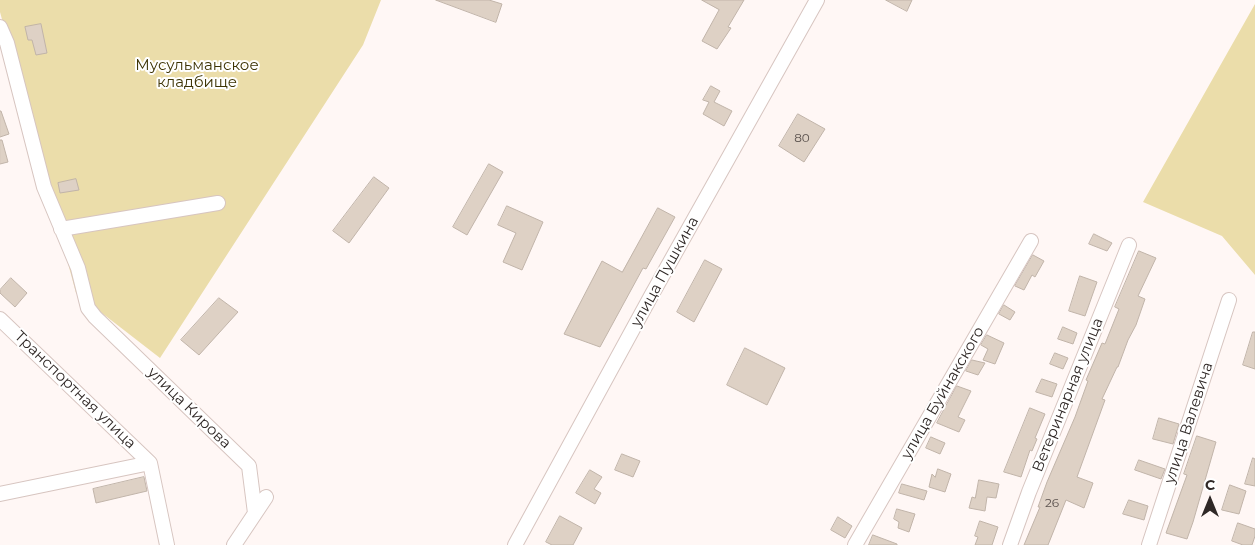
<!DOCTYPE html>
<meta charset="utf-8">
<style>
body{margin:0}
#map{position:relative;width:1255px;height:545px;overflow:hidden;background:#fff7f5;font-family:Montserrat,sans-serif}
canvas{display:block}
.north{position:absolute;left:1185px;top:475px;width:50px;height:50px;-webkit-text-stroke:4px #fff;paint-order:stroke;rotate:0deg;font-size:14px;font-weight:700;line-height:20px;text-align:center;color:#2f2826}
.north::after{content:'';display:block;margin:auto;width:18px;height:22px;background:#2f2826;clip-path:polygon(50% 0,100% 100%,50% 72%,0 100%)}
</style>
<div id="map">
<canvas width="1255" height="545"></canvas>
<div class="north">С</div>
</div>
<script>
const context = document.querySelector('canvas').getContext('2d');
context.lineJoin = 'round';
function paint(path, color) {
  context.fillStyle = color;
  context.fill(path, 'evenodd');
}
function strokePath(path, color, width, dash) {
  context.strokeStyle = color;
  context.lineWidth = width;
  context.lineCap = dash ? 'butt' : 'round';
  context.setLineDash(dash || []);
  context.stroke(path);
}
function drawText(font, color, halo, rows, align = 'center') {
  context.font = font + ' Montserrat,sans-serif';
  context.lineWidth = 4;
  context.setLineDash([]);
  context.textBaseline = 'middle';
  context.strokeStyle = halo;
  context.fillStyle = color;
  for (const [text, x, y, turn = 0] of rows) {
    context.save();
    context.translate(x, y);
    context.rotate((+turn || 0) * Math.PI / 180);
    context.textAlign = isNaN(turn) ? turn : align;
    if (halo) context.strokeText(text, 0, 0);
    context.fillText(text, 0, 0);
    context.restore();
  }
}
const green = new Path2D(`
 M0,0H381L363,45L160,358L76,293L0,12Z
 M1255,4V275L1222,236L1143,202Z`);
const building = new Path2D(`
 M436,0H489L502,4L496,22Z
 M702,0H744L728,27L731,28L717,49L702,41L719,10Z
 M886,0H912L907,11Z
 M41,24L47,53L36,55L32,40H28L25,27Z
 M711,86L720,91L714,102L732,111L724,126L703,114L709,102L703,100Z
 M0,111H1L9,134L0,137Z
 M798,114L825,129L804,162L779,146Z
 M0,140H2L8,162L0,164Z
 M489,164L503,172L467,235L453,227Z
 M374,177L389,188L349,243L333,231Z
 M76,179L79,190L60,193L58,183Z
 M507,206L543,222L522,270L503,262L516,233L498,225Z
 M658,208L675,217L646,269L643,268L600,347L564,334L602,261L622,272Z
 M1094,234L1112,243L1107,251L1089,244Z
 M1139,251L1156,258L1138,296L1145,299L1136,325L1128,340L1118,367H1117L1102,399L1105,400L1077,477L1093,483L1084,508L1066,500L1048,545H1024L1040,507H1038L1047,482L1075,417L1088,381L1086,380L1102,343L1105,344L1119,309L1115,307Z
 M1033,255L1044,261L1035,277L1032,275L1024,290L1015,286Z
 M705,260L722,269L694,322L677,312Z
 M1080,276L1097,282L1085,316L1069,311Z
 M11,278L27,293L15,307L0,293V290Z
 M219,298L238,312L199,355L181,340Z
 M1004,305L1015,312L1010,320L999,314Z
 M1063,327L1077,333L1073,344L1058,339Z
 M1253,332H1255V369L1243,365Z
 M987,335L1004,343L995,364L983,360L988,349L981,345Z
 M745,348L785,368L767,405L727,385Z
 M1055,353L1068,358L1063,369L1050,364Z
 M972,360L985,363L978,375L966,371Z
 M1042,379L1057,384L1052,397L1036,392Z
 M957,386L971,391L958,417L965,420L959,432L937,423Z
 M1030,408L1045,414L1035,438L1037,439L1032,451L1030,450L1021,477L1004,472Z
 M1159,418L1179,424L1173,444L1153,439Z
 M1197,436L1216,442L1193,522L1187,539L1166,533L1187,475L1184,474Z
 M931,437L945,443L940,454L926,448Z
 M622,454L640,461L633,477L615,470Z
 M1253,458L1255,459V486L1245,484Z
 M1139,460L1165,469L1161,479L1135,470Z
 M938,469L951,474L945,492L929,487L932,474L935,477Z
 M590,470L602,477L594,489L601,493L595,504L576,493Z
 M144,477L147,491L96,503L93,489Z
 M979,480L999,484L996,498L987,497L985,511L969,508L972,497L975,498Z
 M902,484L927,491L924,500L899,493Z
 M1230,485L1246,491L1239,514L1222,510Z
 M1129,500L1148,506L1144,520L1123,514Z
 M897,509L915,514L909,532L898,528L899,522L894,519Z
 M560,516L582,528L573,545H552L546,542Z
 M838,517L852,526L845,538L831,530Z
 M980,521L998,527L992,545H975L978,537L975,536Z
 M1238,523L1255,529V536L1252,545H1243L1232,541Z
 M873,535L897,544V545H869Z`);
const minor = new Path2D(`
 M0,27L7,43L44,187L78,268L88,308L95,317L249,466L255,513
 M61,229L218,203
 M0,319L150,463L167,545
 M0,494L150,463
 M234,545L266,497
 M515,545L651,296L817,0
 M855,545L1031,241
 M1010,545L1029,492L1129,245
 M1149,545L1229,300`);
const numberNames = [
 ["80",802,138],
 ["26",1052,503]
];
const parkNames = [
 ["Мусульманское",197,66],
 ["кладбище",197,83]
];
const streetNames = [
 ["улица Пушкина",665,272,-61],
 ["Транспортная улица",75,390,44],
 ["улица Буйнакского",943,393,-60],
 ["Ветеринарная улица",1068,395,-68],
 ["улица Кирова",189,408,44],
 ["улица Валевича",1189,423,-72]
];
paint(green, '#ebddaa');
paint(building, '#ded1c5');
strokePath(building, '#c1b4a9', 1);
strokePath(minor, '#d7c5c0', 16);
strokePath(minor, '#fff', 14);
drawText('12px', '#5b524e', null, numberNames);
drawText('15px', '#3d3304', '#fff', parkNames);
drawText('15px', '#2f2826', '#fff', streetNames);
</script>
